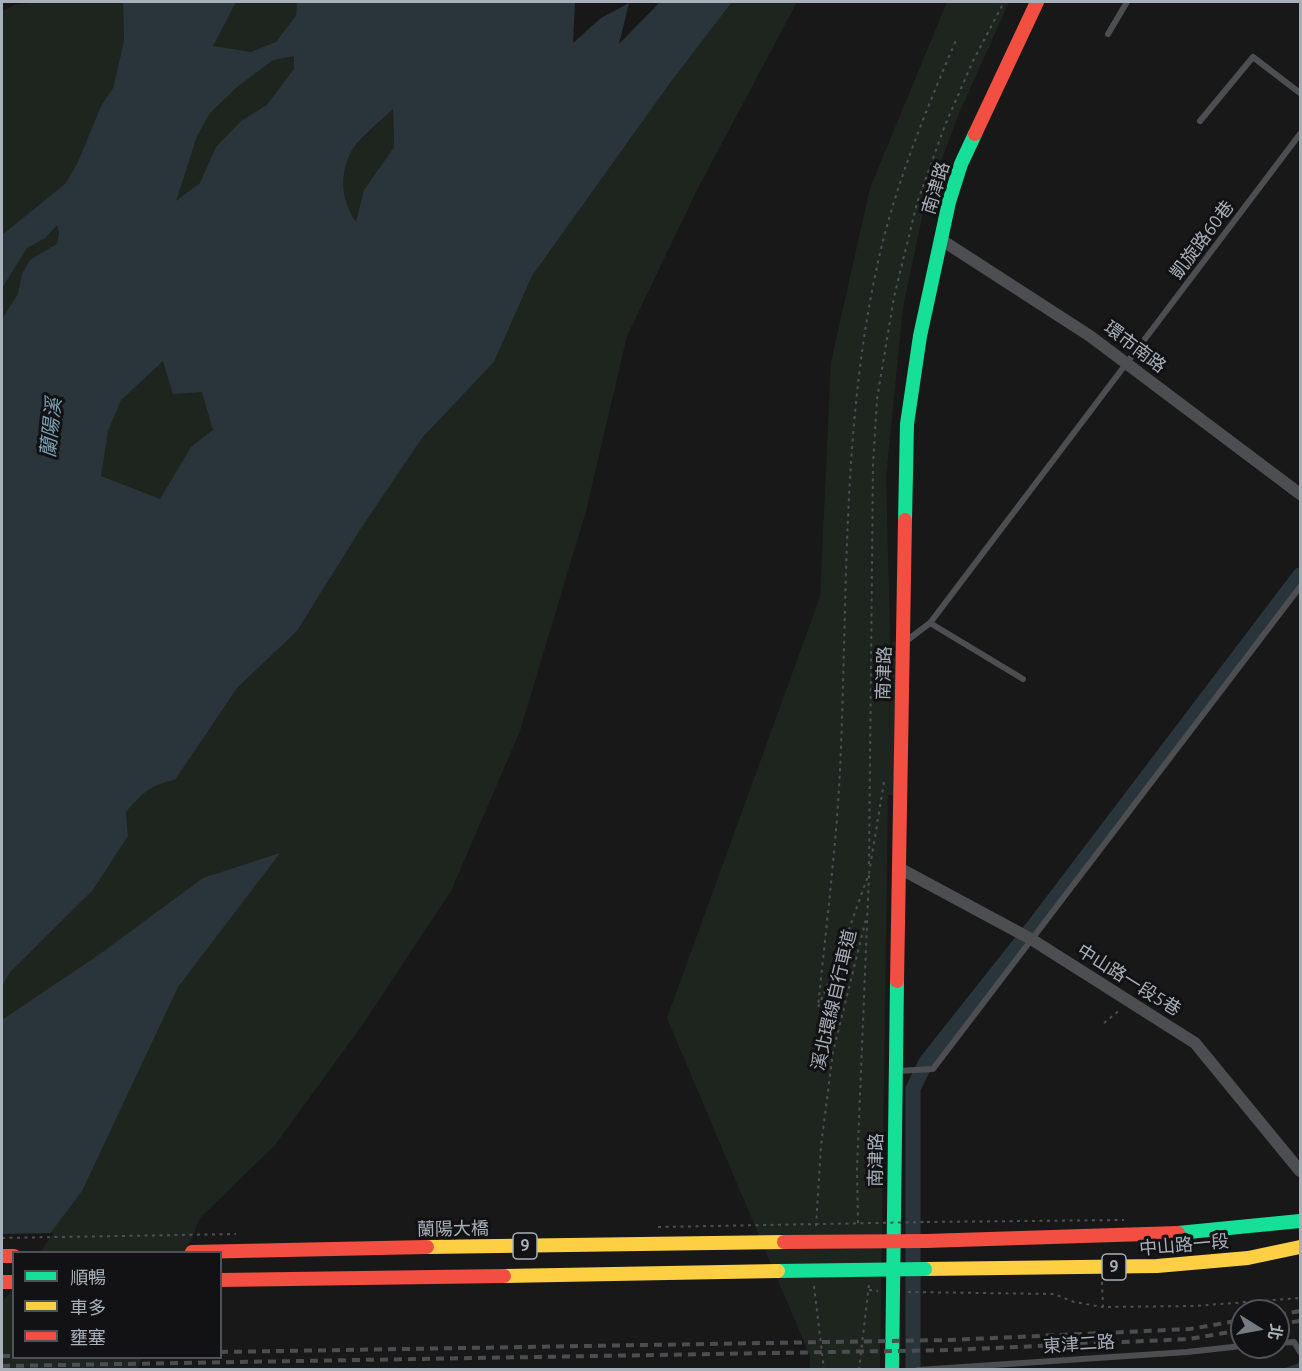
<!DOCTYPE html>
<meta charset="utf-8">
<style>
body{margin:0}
#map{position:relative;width:1302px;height:1371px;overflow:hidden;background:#181818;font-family:Ubuntu,"Noto Sans TC",sans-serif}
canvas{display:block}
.frame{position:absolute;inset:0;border:3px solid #a8b0b9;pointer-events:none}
.legend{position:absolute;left:12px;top:1251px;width:210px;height:108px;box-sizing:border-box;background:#121214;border:2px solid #4e5156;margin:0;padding:8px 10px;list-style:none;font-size:18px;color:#a8b0b9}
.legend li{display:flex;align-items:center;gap:12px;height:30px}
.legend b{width:30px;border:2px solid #4e5156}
.north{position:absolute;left:1230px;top:1299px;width:60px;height:60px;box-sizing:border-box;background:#121214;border:2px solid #4e5156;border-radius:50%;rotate:101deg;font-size:16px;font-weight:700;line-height:24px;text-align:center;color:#a8b0b9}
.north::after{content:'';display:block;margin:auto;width:21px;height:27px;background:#767b81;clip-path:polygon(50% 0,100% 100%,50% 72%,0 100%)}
</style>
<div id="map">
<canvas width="1302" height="1371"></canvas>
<div class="frame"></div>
<ul class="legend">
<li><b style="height:8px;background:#16e098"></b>順暢</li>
<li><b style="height:8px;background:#ffcf43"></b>車多</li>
<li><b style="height:8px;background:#f24e42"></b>壅塞</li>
</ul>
<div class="north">北</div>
</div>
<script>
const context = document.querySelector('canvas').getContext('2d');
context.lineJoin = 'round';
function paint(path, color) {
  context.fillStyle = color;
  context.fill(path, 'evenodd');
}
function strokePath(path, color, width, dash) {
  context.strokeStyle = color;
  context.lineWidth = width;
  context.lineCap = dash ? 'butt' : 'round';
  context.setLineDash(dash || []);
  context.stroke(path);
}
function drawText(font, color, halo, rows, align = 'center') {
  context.font = font + ' Ubuntu,"Noto Sans TC",sans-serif';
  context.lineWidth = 6;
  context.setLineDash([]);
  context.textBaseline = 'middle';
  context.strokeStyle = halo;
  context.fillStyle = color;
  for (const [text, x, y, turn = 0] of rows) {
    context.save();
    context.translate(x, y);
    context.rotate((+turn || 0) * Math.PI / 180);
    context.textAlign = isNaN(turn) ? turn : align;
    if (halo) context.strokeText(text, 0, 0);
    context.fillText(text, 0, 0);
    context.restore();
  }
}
const green = new Path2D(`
 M39,2C67,4 95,2 123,2L124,41L113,88L101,106L77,164L65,184L57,224L59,232L57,244L2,391V11L14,5Z
 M234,2H452L441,64L316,110L139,230L191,80Z
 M732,2H797L697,190L627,336L586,511L520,731L451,891L363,1024L275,1145L200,1218L186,1252H14V1358H142L137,1369H2V949L45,937L93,890L128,836L126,812C143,793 150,785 175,780L237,688L297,631L360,530L422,438L494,362L532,276L670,83Z
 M947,2H1009L961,109L926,199L903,307L886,477L890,629L889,738L892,641L901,643L896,795H888L880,1369H810V1356L667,1018L820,597L831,362L870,188Z
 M393,108L394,147L364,190L357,222L286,257L351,150Z
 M165,328L250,429L65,625L83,424Z`);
const water = new Path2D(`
 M123,2H236L213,46L251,52L276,42L296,16L297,2H575L573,43L601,18L629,3L619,44L660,2H732L670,83L532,276L494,362L422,438L360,530L297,631L237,688L175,780C150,785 143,793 126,812L128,836L93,890L10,972L2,986V319L18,294L22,274L30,260L57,244L59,233L57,225L45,238L27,248L2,288V235L65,184L77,164L101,106L113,88L124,41ZM294,56V69L267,105L241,121L216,147L200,183L176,201L197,136L210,113L237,87L273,60ZM393,109L394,147L364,190L356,222C341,201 339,175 351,152C356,141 383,119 393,109ZM163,361L173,394L202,392L213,430L191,447L160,499L101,476L108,431L121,400Z
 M280,853L178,987L82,1191L36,1252H14L2,1299V1020L100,954L203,878Z`);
const pier = new Path2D(`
 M54,1233L40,1252H14V1288L2,1302V1234Z`);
const stream = new Path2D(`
 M1286,1370L1300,1365`);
const canal = new Path2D(`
 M913,1370V1089L926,1062L1033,927L1300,575`);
const path = new Path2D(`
 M884,782L869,873L837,963L818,1007C826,928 836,849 840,770C848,600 841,429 878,262C895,185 926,110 957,38
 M869,864L873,465L877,399L894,297L917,203L945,125L973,61L1004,2
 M1104,1023L1121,1009
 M927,1222L1124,1220
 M858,1223L857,1169L869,875
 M816,1226L821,1146L833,1052L866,919
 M1102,1282L1103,1307L1194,1306L1300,1298
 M814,1286L824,1370
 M869,1290L878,1291
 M908,1292L1054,1294L1074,1302L1103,1307
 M859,1370L869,1284`);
const lane = new Path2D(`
 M1108,34L1127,2
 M1200,121L1253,57L1300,93
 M930,623L1023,679
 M905,642L930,623L1300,134
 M898,1071L933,1069L1300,587
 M1278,1343L1294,1342L1300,1352
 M918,1370L1187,1352L1242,1346`);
const street = new Path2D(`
 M940,239L1090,336L1300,494
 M899,868L1031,939L1195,1043L1300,1171`);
const fast = new Path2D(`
 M905,520L907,424L920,336L949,202L961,164L975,134
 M1178,1233L1300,1221
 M892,1370L897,981`);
const slow = new Path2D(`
 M925,1269L1157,1266L1248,1258L1300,1247`);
const jam = new Path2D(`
 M975,134L1037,2
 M897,981L905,520
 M926,1241L1178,1233
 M2,1256H14
 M2,1282H14`);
const rail = new Path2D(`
 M1278,1315L1300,1311
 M1278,1324L1300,1321
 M220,1352L950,1340L1190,1329L1242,1320
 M2,1356H14
 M2,1366L951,1350L1189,1339L1242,1330`);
const pathBridge = new Path2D(`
 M658,1227L927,1222
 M2,1238L236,1234`);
const fastBridge = new Path2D(`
 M778,1271L925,1269`);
const slowBridge = new Path2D(`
 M427,1247L784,1242
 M504,1276L778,1271`);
const jamBridge = new Path2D(`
 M784,1242L926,1241
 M192,1252L427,1247
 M220,1280L504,1276`);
const shields = [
 [525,1246,24],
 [1114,1267,24]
];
const shieldNames = [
 ["9",525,1246],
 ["9",1114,1267]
];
const streetNames = [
 ["南津路",936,188,-73],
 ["凱旋路60巷",1202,240,-53],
 ["環市南路",1135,347,37],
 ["南津路",884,673,-88],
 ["中山路一段5巷",1129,980,32],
 ["溪北環線自行車道",834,1000,-77],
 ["南津路",876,1160,-89],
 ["蘭陽大橋",453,1229,-1],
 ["中山路一段",1184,1245,-5],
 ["東津二路",1079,1344,-4]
];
const waterNames = [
 ["蘭陽溪",51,428,-84]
];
paint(green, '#1e251e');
paint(water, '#2a353b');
paint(pier, '#181818');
strokePath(stream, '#2a353b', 4);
strokePath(canal, '#2a353b', 15);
strokePath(path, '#4e4f53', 2, [3, 4.5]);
strokePath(lane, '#4c4e51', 6);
strokePath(street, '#4c4e51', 12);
strokePath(fast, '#16e098', 14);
strokePath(slow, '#ffcf43', 14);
strokePath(jam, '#f24e42', 14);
strokePath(rail, '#4c4d50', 4, [8, 6]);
strokePath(pathBridge, '#4e4f53', 2, [3, 4.5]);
strokePath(fastBridge, '#16e098', 14);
strokePath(slowBridge, '#ffcf43', 14);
strokePath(jamBridge, '#f24e42', 14);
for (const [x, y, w] of shields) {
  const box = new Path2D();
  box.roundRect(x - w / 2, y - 13, w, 26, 4.5);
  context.fillStyle = '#121214';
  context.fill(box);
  strokePath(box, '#a8b0b9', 1.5);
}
drawText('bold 16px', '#a8b0b9', null, shieldNames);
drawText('18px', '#a8b0b9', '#121214', streetNames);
drawText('italic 20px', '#7ea2b5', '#121214', waterNames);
</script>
